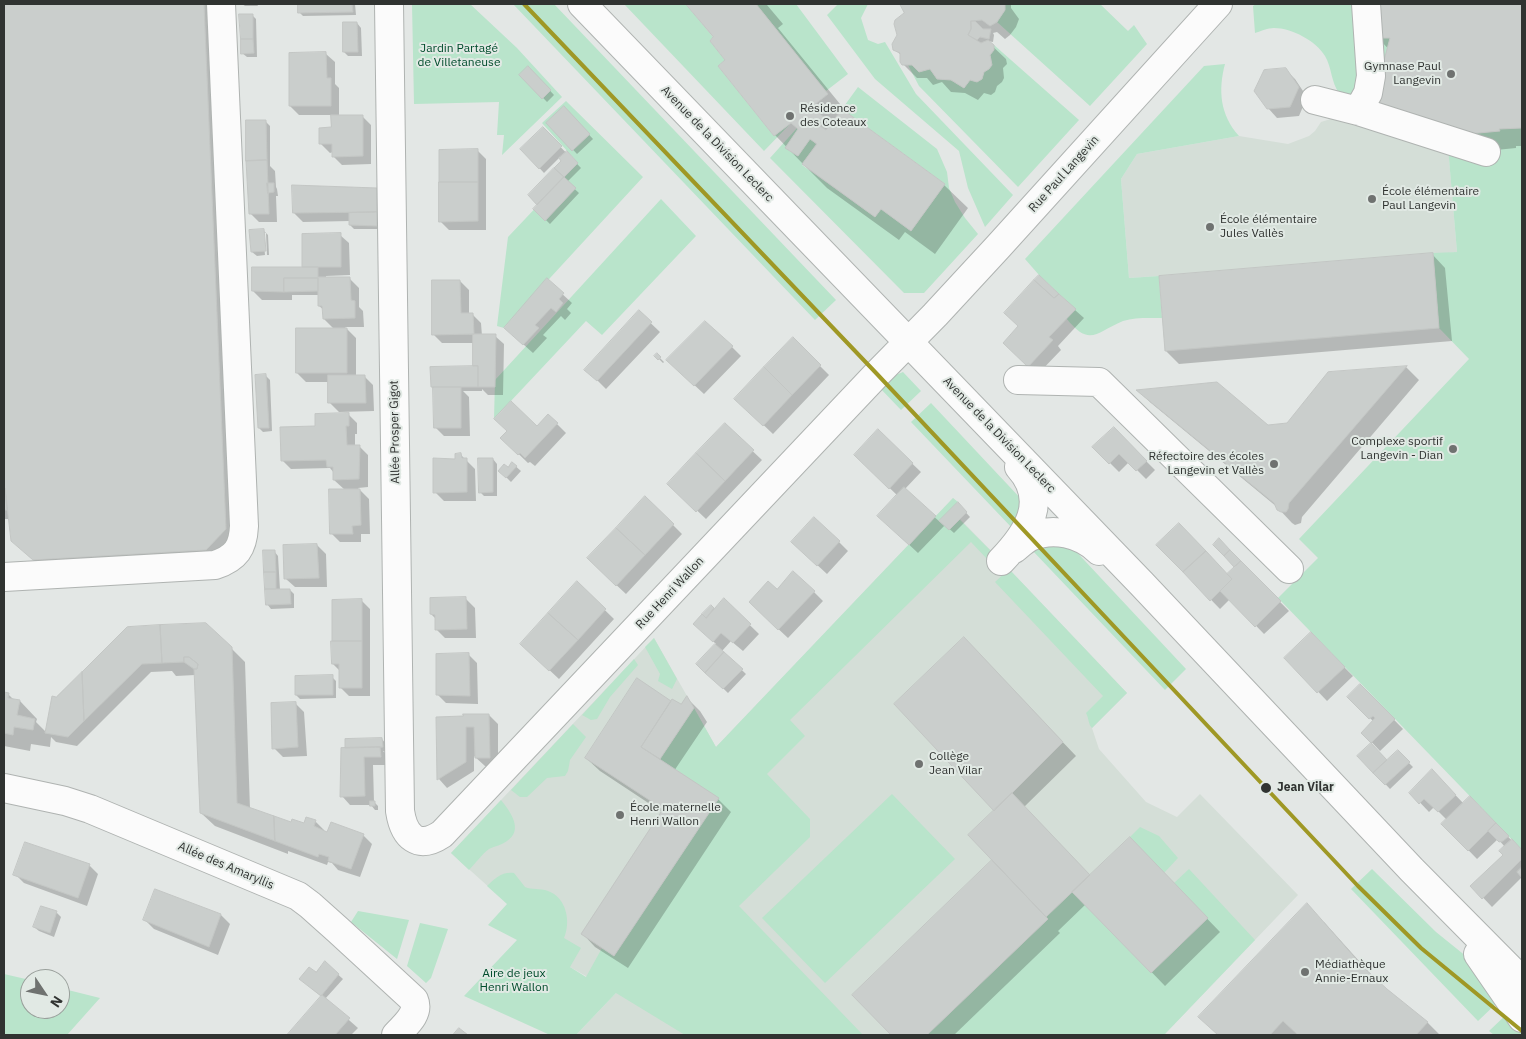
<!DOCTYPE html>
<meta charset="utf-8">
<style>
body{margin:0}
#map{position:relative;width:1526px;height:1039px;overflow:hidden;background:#e3e7e5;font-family:"IBM Plex Sans",sans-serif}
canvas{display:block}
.frame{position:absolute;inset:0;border:5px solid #303331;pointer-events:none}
.north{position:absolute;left:20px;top:969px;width:50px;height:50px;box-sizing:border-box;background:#e1e9e4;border:1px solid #9aa09c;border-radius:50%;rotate:124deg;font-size:14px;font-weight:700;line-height:20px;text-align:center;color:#303331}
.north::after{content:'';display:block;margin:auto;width:18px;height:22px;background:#6f7270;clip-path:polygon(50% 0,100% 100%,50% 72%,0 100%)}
</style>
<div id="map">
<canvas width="1526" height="1039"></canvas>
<div class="frame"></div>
<div class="north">N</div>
</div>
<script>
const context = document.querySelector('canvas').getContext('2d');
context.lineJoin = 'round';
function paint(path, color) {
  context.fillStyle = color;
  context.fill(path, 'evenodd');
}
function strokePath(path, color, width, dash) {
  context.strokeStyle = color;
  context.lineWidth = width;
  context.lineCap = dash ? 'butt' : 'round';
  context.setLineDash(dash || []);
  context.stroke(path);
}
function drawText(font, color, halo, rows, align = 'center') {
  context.font = font + ' "IBM Plex Sans",sans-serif';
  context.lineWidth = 4;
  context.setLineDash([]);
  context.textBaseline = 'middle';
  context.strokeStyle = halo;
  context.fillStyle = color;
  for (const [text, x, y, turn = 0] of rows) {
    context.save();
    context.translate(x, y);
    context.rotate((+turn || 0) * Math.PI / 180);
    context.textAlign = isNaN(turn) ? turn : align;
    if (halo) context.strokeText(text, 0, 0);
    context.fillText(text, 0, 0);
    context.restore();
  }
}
const built = new Path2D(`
 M1337,117L1448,146L1457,252L1432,255L1439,328L1165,351L1159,276L1129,278L1121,179L1137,154L1239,136L1288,144L1309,136L1315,131L1321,122Z
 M953,498L967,512L960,519L1009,569L1127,693L1092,728L1099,749L1146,802L1177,817L1200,794L1298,895L1164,1035H576L616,993L570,967L532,926L451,853L654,638L716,747Z`);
const green = new Path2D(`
 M412,4H470L517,48L562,97L502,155L504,135H497L499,102L414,104Z
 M513,4H554L836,300L815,320Z
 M624,4H686L713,37L710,41L725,60L718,66L774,136L791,123L764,151Z
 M756,4H796L848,74L826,91Z
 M838,4H868L861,18L868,40L878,44L885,42L916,94L1013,195L985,227L968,188L959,151L875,79L827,15Z
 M1005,4H1100L1128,31L1134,25L1147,44L1090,106L997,22L1005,10Z
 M1256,4H1522V850L1278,598L1318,558L1299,539L1469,359L1439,328L1433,253L1457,252L1448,147L1339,93C1331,82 1332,68 1325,56C1316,41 1292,28 1274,28C1268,28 1261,31 1255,33L1253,6Z
 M994,45L1079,120L1018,187L919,86L908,65H912L919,72L930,69L937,79L951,80L964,88L970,80L977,82L982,79L984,72C991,68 993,63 990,55L994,50Z
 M1225,64C1218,90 1220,115 1239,136L1137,154L1121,179L1129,278L1159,276L1162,318C1150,318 1135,317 1123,321C1096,332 1090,348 1066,318L1075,309L1039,275L1025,259L1204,66Z
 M858,87L937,149L947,172L949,188L955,202L965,218L978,234L924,293H904L770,158L797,128L798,129L786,148L797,156L810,139L816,144L802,165L875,217L881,209L911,231L945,184L842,109Z
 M566,101L643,177L504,328L497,326L508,237L578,163L542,123Z
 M661,199L696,236L602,335L586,321L494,419L495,380Z
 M903,372L921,391L901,410L878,386L891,377Z
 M931,403L1023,501L1013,529L911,422Z
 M953,498L958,502L939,521L959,519L993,553L987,559L971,542L790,720L805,736L767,774L810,819V837L739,906L863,1035H685L616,993L576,1035H550L464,996L517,940L488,925L507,904L487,886C495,878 503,871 514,873L525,887C532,890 540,888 548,891C567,898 571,922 564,938L581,948L570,967L586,977L602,948L614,956L718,798L660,759L694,708L716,747Z
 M1039,545L1071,546L1186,669L1165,690L1031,549Z
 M1009,569L1127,693L1092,728C1088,724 1089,718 1086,713L1103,696L995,582Z
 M654,638L677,679L672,689L658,681L660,674L645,647Z
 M634,659L638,665L610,697L597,719L591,720L582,715Z
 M573,724L586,737L570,760L568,771L565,776L547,778L527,797H520L511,790Z
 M892,794L955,859L825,983L762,918Z
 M501,800C510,811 524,830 507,841C502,845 495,846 489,849C481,855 476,863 469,870L451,853Z
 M1140,827L1159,836L1178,858L1164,873L1130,837Z
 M1189,869L1255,940L1164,1035H927L1048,919L1046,917L1072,892L1151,973L1208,918L1174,883Z
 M1372,869L1436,932L1467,957L1499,1001L1478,1021L1351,889Z
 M358,911L409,920L397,959L351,922Z
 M420,923L448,929L431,978L426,983L407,966Z
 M4,974L30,980V1009H60V988L100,998L67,1035H4Z
 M1509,1012L1522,1035H1494L1489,1031Z`);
const shadow = new Path2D(`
 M4,4H216L239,542L219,563L47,573L12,540L10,519H4Z
 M242,4H257L258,6H245Z
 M299,4H355L356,15L303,16L299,12Z
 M688,4H768L767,5L783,24L778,28L849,115L944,185L968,208L935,254L905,232L899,240L827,188L803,164L775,135L719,66L726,60L715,37Z
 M901,4H1011V8L1019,19L1016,27L1010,35L1005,39L997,32L993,33L994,35L993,42L987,41L1006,59L1007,64L1003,68L1004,78L1002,82L997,86L995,92L991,95L984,93L978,100L965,93L951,92L942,82L933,85L927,78H917L903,64L902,56L894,49L906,13Z
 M1375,4H1522V146H1516V148L1486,151L1378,38Z
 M252,15L256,19L257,57H247L242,53Z
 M357,23L361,28L362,56H348L344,52Z
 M326,54L335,62V84L339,88V116H362L371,125V164L342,165L333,156V152L330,153L321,144L333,129L332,115H299L290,106Z
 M528,67L554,95L547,102L521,75Z
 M1286,70L1295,79L1307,97L1299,116L1277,118L1268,108Z
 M564,108L593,139L577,154L548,123Z
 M266,122L270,126V166L275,171L276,187L277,189L278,196H276L277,222H259L250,213Z
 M543,129L581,168L567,182L579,193L550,224L535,209L563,161L560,157L544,173L522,149Z
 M477,150L486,159V230H449L440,221Z
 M376,189L385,198L380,229H354L350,225V221L303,222L294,213Z
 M264,231L268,235L269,255H267L266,233H263L265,255L257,256L252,252Z
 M340,235L349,243L350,275L326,276V278L350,279L359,288V307L363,311L364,327H345L356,338V376H364L373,385L374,411L339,412L330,403L329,382H306L297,373L334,329L324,319V310L319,306V295H292V300H262L253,291L304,268Z
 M1432,254L1445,268L1452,341L1179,364L1166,351Z
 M547,280L572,303L567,309L571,313L565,320L561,316L543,335L547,338L533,353L514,336Z
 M460,281L469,290V314H472L481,323L482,336H495L504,344L503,395H488L482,389V391H463L469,397L470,436H444L435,427V390L432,387L475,368L474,343H442L433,334Z
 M1075,310L1084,318L1058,346L1061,350L1038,374L1013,351L1019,326Z
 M639,312L660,332L606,389L595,378Z
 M793,339L829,375L773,434L736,399Z
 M732,347L741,356L704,394L677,369Z
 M657,355L664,362L663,363L656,356Z
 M1406,367L1419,380L1302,517L1301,523L1295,525L1292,523L1277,507L1151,403L1138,391L1268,427L1287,425L1329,374Z
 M266,376L270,380L272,431L263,432L259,428Z
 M348,414L357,423V434H355V446H359L368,455V487L358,488L369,499L370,534H361V542H340L331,533L345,490L334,480V473L330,468L291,469L282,460L316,427Z
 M548,415L566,433L535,466L530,462L528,463L502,438L509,432L537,428Z
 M725,425L762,460L706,519L669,484Z
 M1114,429L1155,470L1146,479L1129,462L1119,472L1094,447Z
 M878,431L921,472L904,490L940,522L958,504L970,517L954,533L945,525L918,553L888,525L898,496L855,455Z
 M461,455L475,469L476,501H444L435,492Z
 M493,459L497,464V496H484L480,492Z
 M513,464L521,471L511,482L500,471L508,469Z
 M673,525L682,534L626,594L597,567Z
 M1219,540L1289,611L1264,634L1230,599L1220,609L1158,545L1228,576L1236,567L1215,545Z
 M839,542L848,551L827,574L802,551Z
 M317,545L326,554L327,587H295L286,579Z
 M274,551L278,556L280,590H290L294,594V608L271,609L267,604Z
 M577,583L614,619L559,679L530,652Z
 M777,591L814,592L823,601L788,638L759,611Z
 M466,599L475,608L476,638H445L436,629V619L431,614Z
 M361,600L370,609V696H349L340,687V671L333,664Z
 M724,600L759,634L743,651L731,641L722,651L746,674L728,693L698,664L716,644L695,624L711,607L715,610Z
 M128,628L231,648L245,662L250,809L291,823L305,824L315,821L324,830V832L328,833L363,835L372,844L360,877L338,870L332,863L328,862L327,865L288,851V854L215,826L201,813L195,675L176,676L172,671L151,672L77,746L56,742L51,737L50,747L31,744L30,751L4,746V693L8,694L14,700L20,701L37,719L36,722L47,733L57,698Z
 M1311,634L1353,676L1327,701L1286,658Z
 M977,652L1076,756L1024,807L1090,876L1130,839L1220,932L1165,986L1086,904L1058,931L1060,933L954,1035H893L854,995L994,860L996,811Z
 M468,654L477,663L478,704L446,703L437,694Z
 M332,677L336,681V698L300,699L296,695Z
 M1360,685L1403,729L1380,751L1363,733L1374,722L1349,697Z
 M687,698L700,711L707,722L674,771L718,799L731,812L628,968L595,947L582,933L662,812L600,771L586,758L671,702L681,706Z
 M295,703L304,712L307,756L283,757L274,748Z
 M489,715L498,724V766H485L474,756V771L447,788L439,779L438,718Z
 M382,739L386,744V751H383L389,757V765H373L374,802L378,806V810H375L371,805H350L342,796V749Z
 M1371,745L1387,761L1398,752L1413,767L1390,789L1359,756Z
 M1441,780L1464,804L1470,798L1522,851V877L1492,907L1472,886L1504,855L1505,847L1498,839L1477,859L1443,824L1447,820L1434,807L1429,812L1411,793Z
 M89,865L98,874L87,906L24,883L15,874Z
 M155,890L221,915L230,924L218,955L154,929L145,920Z
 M42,907L57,913L61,917L54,937L39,931L34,927Z
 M1324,922L1377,981L1428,1023L1440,1035H1218L1200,1017Z
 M325,963L343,979L325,999L358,1028L351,1035H289L322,997L305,983L316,974Z`);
const building = new Path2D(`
 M4,4H204L226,529L206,550L33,560L11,541L5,488H4Z
 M298,4H352L353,12L298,13Z
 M686,4H756L828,94L809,109L812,111L813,109L825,118L820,126L826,130L842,109L945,184L911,231L881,209L875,217L802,164L817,144L810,139L798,156L785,148L798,129L791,123L774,136L718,66L725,60L710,41L713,37Z
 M900,4H1005V10L997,22L990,26L982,20L971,21V29L968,35L981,43L988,40L994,45V50L990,55L992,65L989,69L984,72L982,79L977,82L970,80L964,88L951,80L937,79L930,69L919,72L912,65H902L900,62V53L893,50L892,44L897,35L894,24L895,20L904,13Z
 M1374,4H1522V128L1499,129L1500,131L1468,134L1371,109L1390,38H1377Z
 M239,14H253V39H241Z
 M971,21H975L983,29H991L989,39L980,37L977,40L968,35L971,29Z
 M343,22H357L358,52H343Z
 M241,39H253L254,53L241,54Z
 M326,52L327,78H331V106H289V53Z
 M528,66L551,90L542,99L519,75Z
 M1286,68L1299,87L1290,107L1267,109L1254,91L1264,70Z
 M564,106L590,134L572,151L546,123Z
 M331,115H363V156L332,157V144H319V128L331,127Z
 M246,120H266L267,160L246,161Z
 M543,127L562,146L539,169L520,149Z
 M478,149V182H439V150Z
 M567,151L578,163L564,177L554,168L561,161L559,158Z
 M267,160L269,214H249L246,161Z
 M554,168L564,177L537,205L528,195Z
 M564,177L576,188L545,221L533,209Z
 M439,182H478V221L439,222Z
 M267,183H274V192L268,193Z
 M292,185L377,188V212L293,213Z
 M377,212V226L349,225V213Z
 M264,229L266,251L251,252L249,230Z
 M341,233V267H302V234Z
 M1433,253L1439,328L1165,351L1159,276Z
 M252,267H318V277H350L351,300L355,301V318L323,319L322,306H318V278H284V292L252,291Z
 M1039,275L1059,294L1054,298L1034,280Z
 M284,278H318V291L284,292Z
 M547,278L564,293L559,299L563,303L556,312L551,308L535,325L539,328L523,345L504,328Z
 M432,280H460L461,313H473L474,334L432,335Z
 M1034,280L1054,298L1059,294L1076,309L1049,337L1053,340L1028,367L1003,343L1018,326L1004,313Z
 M639,310L652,322L597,381L584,370Z
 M705,321L733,346L694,386L666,360Z
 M296,328H347V373H296Z
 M473,334H496L495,387H478V366H473Z
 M793,337L821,365L792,395L764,367Z
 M657,353L661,357L658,360L654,356Z
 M478,366V387H431L430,367Z
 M1407,366L1289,503L1288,509L1286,512H1281L1277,510L1274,503L1136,390L1217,382L1268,425L1287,423L1328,372Z
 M764,367L792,395L763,426L734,399Z
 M266,374L269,428H258L255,375Z
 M328,375H365L366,403H328Z
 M433,387H461V428H434Z
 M511,401L537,426L548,414L558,423L525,458L520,453L518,455L500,438L507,431L494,419Z
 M349,413V426H346L347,445H360L359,479L333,480V467H327L326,460L281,461L280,427L315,426V414Z
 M725,423L754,450L725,481L696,453Z
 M1114,427L1147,461L1136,471L1119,454L1109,464L1092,447Z
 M878,429L913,463L889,489L854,455Z
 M461,453L462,458H467V492L433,493V458L455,459V454Z
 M696,453L725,481L696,512L667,484Z
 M478,458H493V492L479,493Z
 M512,462L517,466L506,478L498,471L504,464L508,467Z
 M904,487L936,516L909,545L877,516Z
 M4,488H5L7,510H4Z
 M329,489H360L361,525L352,526L353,534H330Z
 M645,496L674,524L645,555L616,528Z
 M958,502L967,512L949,530L939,521Z
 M814,517L840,541L817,566L791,542Z
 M1179,523L1206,551L1183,572L1156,545Z
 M616,528L645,555L616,586L587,558Z
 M1219,538L1230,550L1224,556L1213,545Z
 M317,544L319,578L284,579L283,545Z
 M263,550H275L276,572H264Z
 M1230,550L1241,561L1234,567L1224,556Z
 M1206,551L1232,579L1210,601L1183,572Z
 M1241,561L1281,601L1255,627L1220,591L1232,579L1227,574Z
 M793,571L815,591L778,630L749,602L768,581L777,589Z
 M264,572H276V589H265Z
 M577,581L606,609L578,640L548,613Z
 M265,589H290L291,604L266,605Z
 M466,597L467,629L435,630V615L430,614V598Z
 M724,598L751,624L733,643L721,633L713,642L693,624L702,614L706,618Z
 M362,599V641H332V600Z
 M711,605L714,608L706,618L702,614Z
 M548,613L578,640L549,671L520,644Z
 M206,623L232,647L237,803L274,816L275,841L200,813L194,669H197L198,664L189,657H184V662L162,663L160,625Z
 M160,625L162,663L142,664L84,721L82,672L127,627Z
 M1311,632L1345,667L1317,693L1284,658Z
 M964,637L1063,742L994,811L894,704Z
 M331,641H362V688H339V664H332Z
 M715,644L724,652L705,673L696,664Z
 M724,652L743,669L723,689L705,673Z
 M469,653L470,696L436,695V654Z
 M184,657H189L198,664L197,669H194L184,662Z
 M82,672L84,721L68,737L45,733L52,696L56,697Z
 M333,675V695H295V676Z
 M637,678L671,701L641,747L719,798L614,956L581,934L663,809L585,758Z
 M1360,684L1395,719L1371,743L1361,733L1375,718L1373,716L1369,719L1347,697Z
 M4,692L9,693L8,698L20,700L17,715L35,719L33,730L14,727L13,735L4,733Z
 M687,696L694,708L660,759L641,747L672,699L681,704Z
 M296,702L298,747L272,749L271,703Z
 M463,714H489L490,758H475L474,727H466V762L437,780L436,717L463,716Z
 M382,738L383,747L345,748V739Z
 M1371,743L1387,760L1373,773L1357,756Z
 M380,747L381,757H364L365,796L340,797L341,748Z
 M1398,750L1410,762L1385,785L1373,773Z
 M1432,769L1456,795L1438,812L1424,799L1419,804L1409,793Z
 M1012,793L1090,875L1046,917L968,835Z
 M1470,796L1496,823L1468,851L1441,824Z
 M370,801H375V806H370Z
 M274,816L291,822L292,819L304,823L306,817L316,820L314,826L327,832L331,822L364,834L351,869L328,861L329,857L319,854L318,857L275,841Z
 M1496,823L1509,836L1503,841L1499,842L1488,831Z
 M1130,837L1208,918L1151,973L1072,892Z
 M1512,839L1522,850V859L1482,899L1470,886L1503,855L1499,851Z
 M25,842L90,864L78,898L13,875Z
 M992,860L1048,919L927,1035H891L852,995Z
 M1522,867V878L1517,872Z
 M155,889L221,914L209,947L143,920Z
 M1307,903L1364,968L1387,989L1428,1022L1416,1035H1298L1283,1021L1270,1035H1218L1198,1017Z
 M41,906L57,911L50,933L33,927Z
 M325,961L339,974L321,996L299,979L309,967L316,972Z
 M322,995L350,1018L335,1035H287Z
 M459,1028L468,1035H453Z`);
const minor = new Path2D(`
 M389,4L400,811C404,837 418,850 442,834L877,374L935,315L997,248L1218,4
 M582,4L1141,583L1412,870L1522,981
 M1315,100L1358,111L1486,152
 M1358,111L1368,93L1371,76L1366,4
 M1018,380L1099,382L1289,569
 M1014,549C1019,545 1024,540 1030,537C1053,527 1081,533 1099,551
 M1001,561C1027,534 1050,501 1019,467
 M4,577L215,565C236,558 243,548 244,526L221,4
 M4,788L65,801L90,809L298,896L310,905L338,930L414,1000C420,1014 405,1025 396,1035
 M1478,954L1522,1018`);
const tram1 = new Path2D(`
 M524,4L877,374L1358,886L1421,948L1522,1031`);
const markers = [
 [1451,74,5,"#6f7270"],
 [790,116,5,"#6f7270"],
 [1372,199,5,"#6f7270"],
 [1210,227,5,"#6f7270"],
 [1453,449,5,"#6f7270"],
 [1274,464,5,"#6f7270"],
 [919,764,5,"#6f7270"],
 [1266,788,6,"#303331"],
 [620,815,5,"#6f7270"],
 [1305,972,5,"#6f7270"]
];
const parkNames = [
 ["Jardin Partagé",459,49],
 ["de Villetaneuse",459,63],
 ["Aire de jeux",514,974],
 ["Henri Wallon",514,988]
];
const poiNames = [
 ["Gymnase Paul",1441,67,"right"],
 ["Langevin",1441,81,"right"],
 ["Résidence",800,109],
 ["des Coteaux",800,123],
 ["École élémentaire",1382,192],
 ["Paul Langevin",1382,206],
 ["École élémentaire",1220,220],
 ["Jules Vallès",1220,234],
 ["Complexe sportif",1443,442,"right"],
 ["Langevin - Dian",1443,456,"right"],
 ["Réfectoire des écoles",1264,457,"right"],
 ["Langevin et Vallès",1264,471,"right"],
 ["Collège",929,757],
 ["Jean Vilar",929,771],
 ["École maternelle",630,808],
 ["Henri Wallon",630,822],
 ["Médiathèque",1315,965],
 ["Annie-Ernaux",1315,979]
];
const streetNames = [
 ["Avenue de la Division Leclerc",717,144,46],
 ["Rue Paul Langevin",1064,174,-48],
 ["Allée Prosper Gigot",395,432,-91],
 ["Avenue de la Division Leclerc",999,435,46],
 ["Rue Henri Wallon",670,593,-47],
 ["Allée des Amaryllis",226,866,23]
];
const stopNames = [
 ["Jean Vilar",1277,788]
];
paint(built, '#d4ded7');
paint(green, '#b9e4cb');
paint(shadow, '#0003');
paint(building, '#cacecc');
strokePath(building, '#c3c6c4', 1);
strokePath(minor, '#afb3b1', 30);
strokePath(minor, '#fbfbfb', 28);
strokePath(tram1, '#9f9825', 4);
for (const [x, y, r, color] of markers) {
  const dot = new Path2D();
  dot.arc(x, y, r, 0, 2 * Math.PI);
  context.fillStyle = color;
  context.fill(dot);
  strokePath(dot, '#e1e9e4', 2);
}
drawText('12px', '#004c2c', '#e1e9e4', parkNames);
drawText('12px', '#303331', '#e1e9e4', poiNames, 'left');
drawText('12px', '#303331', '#e1e9e4', streetNames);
drawText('bold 12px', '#303331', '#e1e9e4', stopNames, 'left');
</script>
